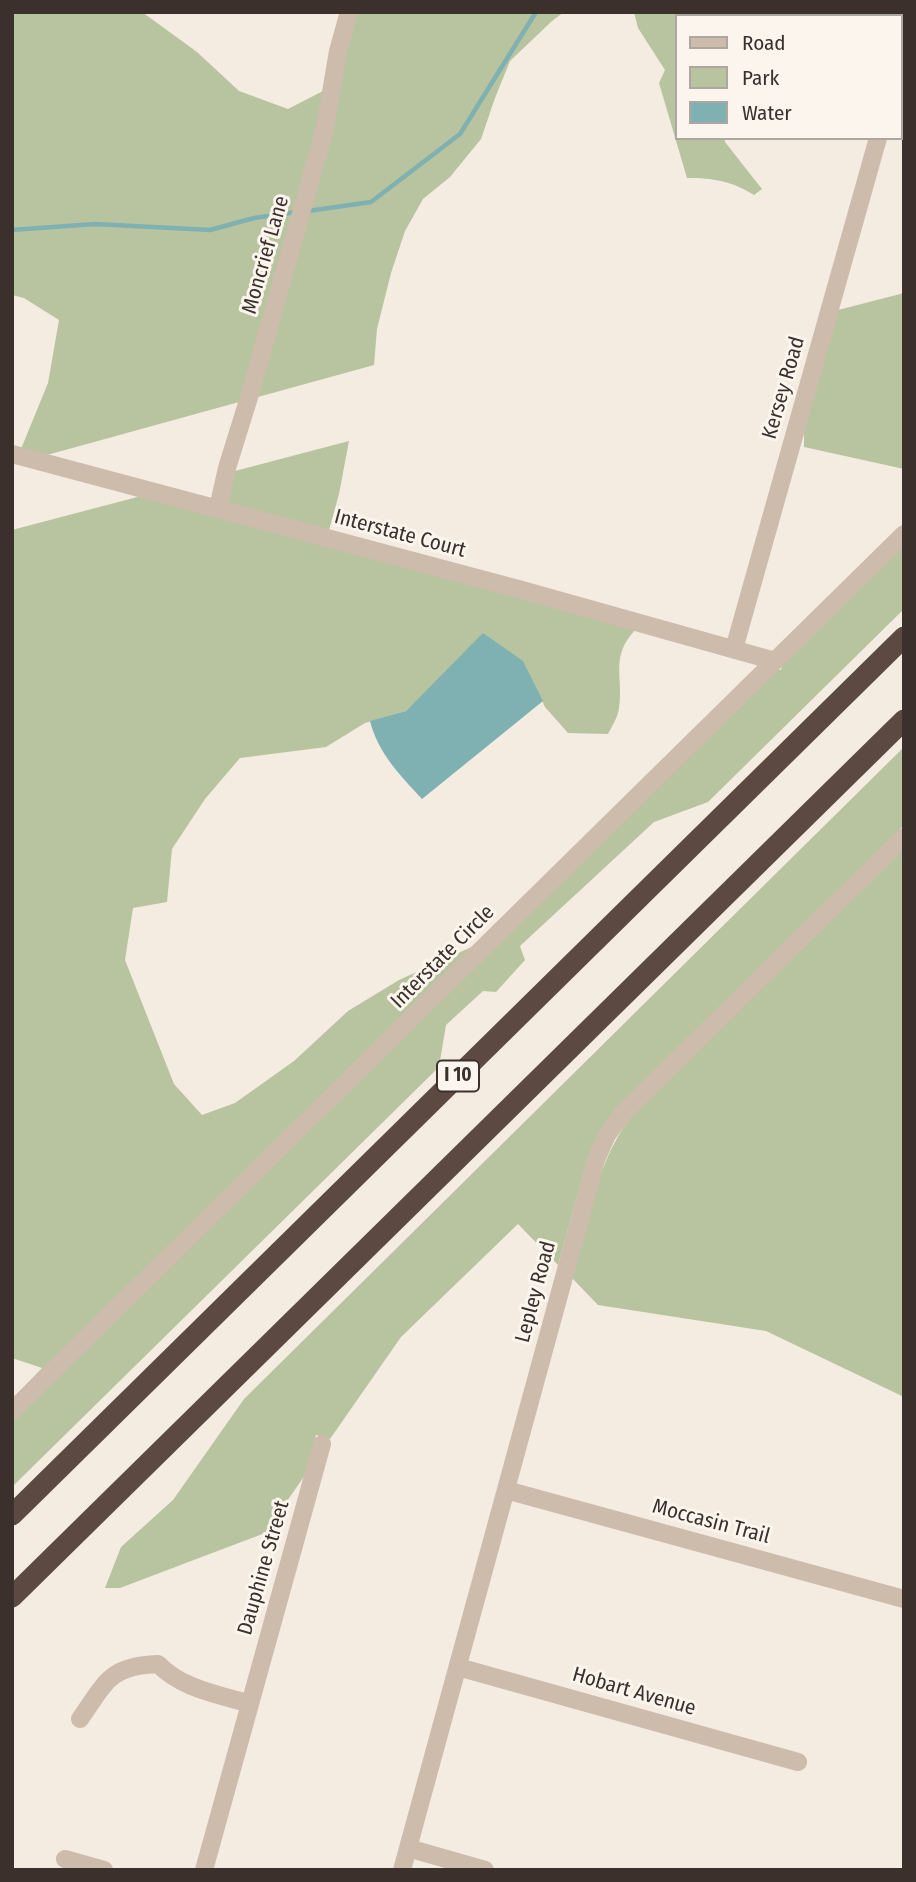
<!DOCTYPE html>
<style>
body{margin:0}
#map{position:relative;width:916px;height:1882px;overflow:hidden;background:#f4ebe1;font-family:"Fira Sans Condensed",sans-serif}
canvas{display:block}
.frame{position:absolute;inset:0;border:14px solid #3b302b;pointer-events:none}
.legend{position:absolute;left:675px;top:14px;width:228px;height:126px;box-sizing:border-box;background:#fbf5ee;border:2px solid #aea6a0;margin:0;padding:9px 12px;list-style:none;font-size:21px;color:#3b302b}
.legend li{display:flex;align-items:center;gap:14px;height:35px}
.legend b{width:35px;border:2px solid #aea6a0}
</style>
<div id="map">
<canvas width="916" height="1882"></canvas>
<div class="frame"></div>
<ul class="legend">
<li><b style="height:9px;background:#cdbbac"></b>Road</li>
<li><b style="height:19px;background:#b8c4a0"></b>Park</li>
<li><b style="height:19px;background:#7fb0b2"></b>Water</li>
</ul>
</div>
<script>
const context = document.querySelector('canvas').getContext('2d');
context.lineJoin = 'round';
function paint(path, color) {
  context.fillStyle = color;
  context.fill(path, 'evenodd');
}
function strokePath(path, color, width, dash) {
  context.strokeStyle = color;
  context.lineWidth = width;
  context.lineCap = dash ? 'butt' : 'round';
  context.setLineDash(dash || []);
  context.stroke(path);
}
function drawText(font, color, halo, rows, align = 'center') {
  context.font = font + ' "Fira Sans Condensed",sans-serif';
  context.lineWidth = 6;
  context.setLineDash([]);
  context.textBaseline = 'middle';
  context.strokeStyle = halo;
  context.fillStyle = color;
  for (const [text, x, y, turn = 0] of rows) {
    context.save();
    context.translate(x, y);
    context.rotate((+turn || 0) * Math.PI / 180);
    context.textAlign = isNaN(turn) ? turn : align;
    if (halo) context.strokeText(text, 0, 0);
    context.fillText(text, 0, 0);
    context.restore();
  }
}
const green = new Path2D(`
 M12,12H142L197,52L239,91L288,109L323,91L317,126L239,402L47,455L21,449L48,383L59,320L24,298L12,295Z
 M358,12H564L552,21L510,61L495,98L481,139L450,177L423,199L405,231L391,273L377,329L374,365L258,397L333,130L346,53Z
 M634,12H698V16H676V138H725V142L762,189L754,195C732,181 713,178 687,178L659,83L665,70L638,28Z
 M904,293V469L804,447V431L838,310Z
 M349,441L339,494L329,530L227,504L235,471Z
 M141,496L636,629C609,657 624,677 619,708C618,717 612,726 608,734L568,733L545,707L523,662L443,676L406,711L365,723L326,747L240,758L205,799L172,849L167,902L133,908L125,960L174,1084L202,1115L235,1103L294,1061L348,1011L399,980L476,945L12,1399L42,1368L12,1358V530Z
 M904,545V609L708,802L654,822L520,946L525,960L496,992L483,991L446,1025L439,1067L12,1487V1422L778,669L781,670L782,665Z
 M904,747V825L600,1131L588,1157L558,1265L518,1224L401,1337L330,1439L316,1435L305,1475L265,1533L120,1588H105L121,1547L173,1500L244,1399Z
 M904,848V1397L766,1331L598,1305L572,1278C587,1223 596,1164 630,1118Z`);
const water = new Path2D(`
 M483,633L523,661L543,701L422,799C400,775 378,753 370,721L406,711Z`);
const stream = new Path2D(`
 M308,211L371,202L460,134L536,12
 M12,230L95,224L210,230L254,218L296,212`);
const minor = new Path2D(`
 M900,60L904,47
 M12,454L522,590L775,661
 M218,508L227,468L250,394L325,128L338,51L349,12
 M734,649L878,138
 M12,1411L904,534
 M506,1490L904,1599
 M458,1667L798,1762
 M80,1719C106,1682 109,1666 158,1664C182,1689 218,1694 250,1704
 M408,1848L485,1870
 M65,1859L104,1870
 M204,1870L322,1444
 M402,1870L596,1160L607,1135L623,1113L904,837`);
const highway = new Path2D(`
 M12,1515L904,637
 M12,1597L904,720`);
const shields = [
 [458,1076,42]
];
const shieldNames = [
 ["I 10",458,1076]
];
const streetNames = [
 ["Moncrief Lane",266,255,-74],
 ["Kersey Road",784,388,-74],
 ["Interstate Court",400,534,15],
 ["Interstate Circle",443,957,-45],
 ["Lepley Road",536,1292,-75],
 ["Moccasin Trail",711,1522,15],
 ["Dauphine Street",264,1568,-74],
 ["Hobart Avenue",634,1692,16]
];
paint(green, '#b8c4a0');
paint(water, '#7fb0b2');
strokePath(stream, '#7fb0b2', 4.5);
strokePath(minor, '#cdbbac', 18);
strokePath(highway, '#5c4a42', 21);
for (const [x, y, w] of shields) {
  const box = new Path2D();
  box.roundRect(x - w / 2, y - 15.5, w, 31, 5);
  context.fillStyle = '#fbf5ee';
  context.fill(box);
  strokePath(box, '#3b302b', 2);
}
drawText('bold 19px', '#3b302b', null, shieldNames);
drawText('21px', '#3b302b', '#fbf5ee', streetNames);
</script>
